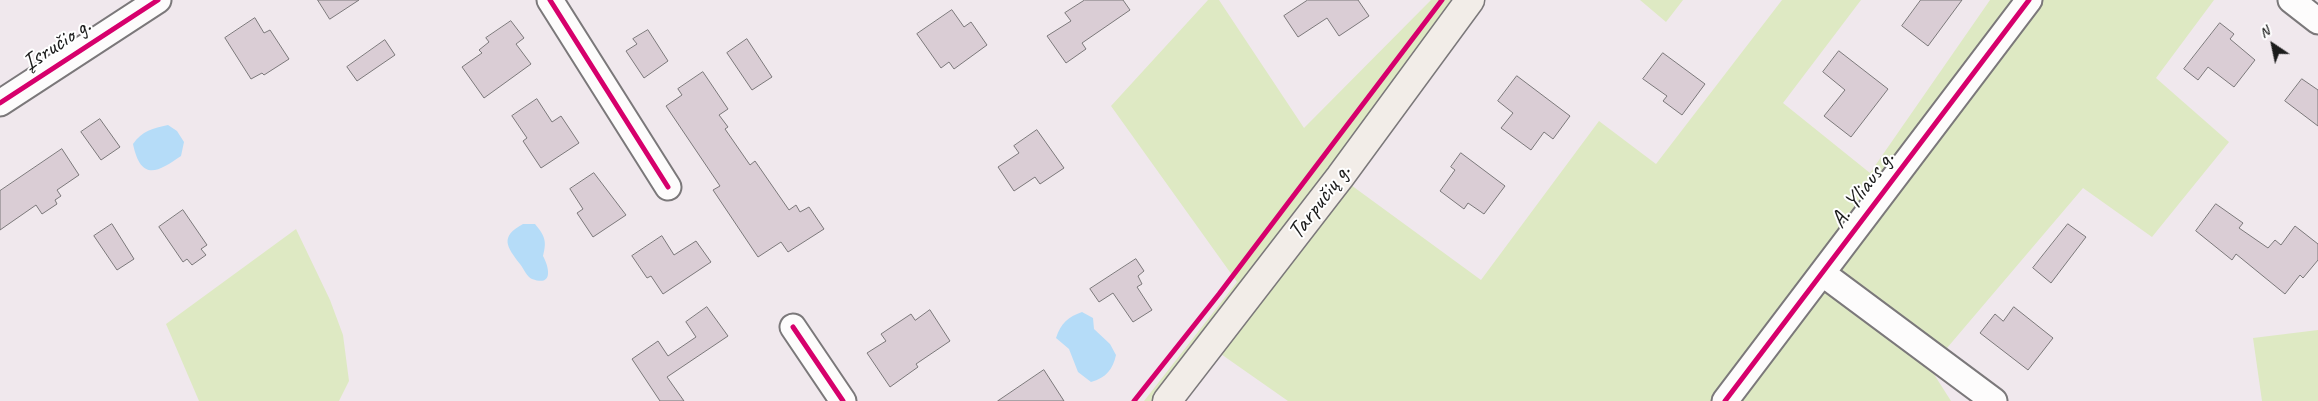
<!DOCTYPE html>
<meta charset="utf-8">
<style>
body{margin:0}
#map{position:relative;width:2318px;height:401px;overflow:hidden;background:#f0e8ed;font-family:Caveat,sans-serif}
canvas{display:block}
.north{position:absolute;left:2248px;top:20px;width:50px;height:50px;-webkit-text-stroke:4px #fff;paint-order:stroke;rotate:326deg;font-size:14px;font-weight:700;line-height:20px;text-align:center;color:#1c1c1c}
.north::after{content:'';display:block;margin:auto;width:18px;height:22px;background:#1c1c1c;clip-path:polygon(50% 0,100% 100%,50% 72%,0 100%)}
</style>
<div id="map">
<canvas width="2318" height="401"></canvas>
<div class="north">N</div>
</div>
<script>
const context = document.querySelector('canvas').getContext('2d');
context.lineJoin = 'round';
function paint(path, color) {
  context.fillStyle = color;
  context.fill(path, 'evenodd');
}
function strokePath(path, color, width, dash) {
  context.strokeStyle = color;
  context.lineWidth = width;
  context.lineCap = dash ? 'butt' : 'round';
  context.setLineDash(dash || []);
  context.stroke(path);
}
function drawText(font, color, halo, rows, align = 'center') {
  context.font = font + ' Caveat,sans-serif';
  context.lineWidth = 4;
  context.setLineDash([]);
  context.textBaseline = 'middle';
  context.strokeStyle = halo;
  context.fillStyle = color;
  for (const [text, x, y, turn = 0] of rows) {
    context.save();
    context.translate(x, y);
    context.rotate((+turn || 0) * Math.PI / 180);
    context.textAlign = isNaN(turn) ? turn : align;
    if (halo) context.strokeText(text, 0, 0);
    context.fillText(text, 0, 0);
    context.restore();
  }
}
const green = new Path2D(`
 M1208,0H1219L1304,128L1431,0H1470L1340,177L1481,280L1599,121L1656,164L1782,0H1861L1783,103L1870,173L1990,0H2214L2156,78L2229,142L2152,237L2083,188L1930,368L1951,401H1288L1218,352L1167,401H1144L1237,282L1111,106Z
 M1640,0H1683L1666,22Z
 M296,229L330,300L343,335L349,381L339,401H199L166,324Z
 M2318,330V401H2262L2253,338Z`);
const water = new Path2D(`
 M168,125L177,131L184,142L181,156C158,172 141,182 133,144C142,131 153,128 168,125Z
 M523,224H535C545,236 547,241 543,256C549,267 554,287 532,279C527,277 524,269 520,264C507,247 499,237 523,224Z
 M1082,312L1093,318L1094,329L1110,344L1116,355C1113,369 1106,378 1091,382L1078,372L1069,349L1056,338C1061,323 1068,317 1082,312Z`);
const building = new Path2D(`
 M318,0H359L330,19Z
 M1085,0H1123L1130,10L1082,43L1086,49L1066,63L1047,36L1071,21L1065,13Z
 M1308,0H1358L1369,16L1339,36L1327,18L1298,37L1284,16Z
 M1921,0H1962L1928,46L1902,26Z
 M952,10L964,27L971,22L987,45L954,69L949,62L941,68L917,34Z
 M255,18L264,33L270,30L289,59L264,75L262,73L251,79L225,38Z
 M511,21L524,38L516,44L531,64L484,98L462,67L482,53L479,50L489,42L486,38Z
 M2220,23L2234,34L2230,39L2255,60L2234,87L2208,67L2198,80L2184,69Z
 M648,30L668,61L644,78L626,51L637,44L633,39Z
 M747,39L772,77L752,90L727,53Z
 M385,40L395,55L357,81L347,67Z
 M1839,51L1888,89L1851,137L1824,116L1845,90L1823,72Z
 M1663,53L1705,84L1682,115L1663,101L1667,96L1643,79Z
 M703,72L728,109L719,115L728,127L725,129L750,165L755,161L789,210L796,205L800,212L809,207L824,229L788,252L781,242L758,257L713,190L720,186L666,106L682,95L678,89Z
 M1517,76L1570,116L1553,139L1544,132L1531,150L1501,128L1513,113L1498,101Z
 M2302,79L2318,90V126L2285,101Z
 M537,99L552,122L561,116L579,143L541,168L523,141L527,138L512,116Z
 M100,119L120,147L101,160L81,132Z
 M1037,130L1064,168L1040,184L1035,177L1014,191L998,167L1019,153L1014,146Z
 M62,149L79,175L57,190L61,196L55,200L57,204L42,214L36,205L0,230V191Z
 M1461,153L1505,186L1484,214L1468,203L1464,209L1440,191L1455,170L1451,167Z
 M594,173L626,215L593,237L577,213L583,209L570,189Z
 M2216,204L2243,223L2239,228L2268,248L2275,240L2281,245L2295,226L2318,244V260L2303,278L2300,275L2285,294L2236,254L2232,260L2196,231Z
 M183,210L207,245L201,249L206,255L192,265L187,259L183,262L159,227Z
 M112,224L134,259L117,270L94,236Z
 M2068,224L2086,237L2051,283L2033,268Z
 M662,236L674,255L696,241L711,262L663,294L651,276L647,278L632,256Z
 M1136,259L1144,271L1138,276L1142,284L1137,287L1152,310L1133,322L1113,293L1099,302L1090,289Z
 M707,307L728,336L667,377L684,401H660L632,359L658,341L668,356L696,337L686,322Z
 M2014,307L2053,338L2028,370L1980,333L1995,314L2003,321Z
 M930,310L950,341L916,364L918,367L890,387L867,353L886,341L881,334L911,314L915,320Z
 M1044,370L1064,401H998Z`);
const minor = new Path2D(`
 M550,0L668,187
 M2291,0L2318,21
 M0,103L158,0
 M1822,273L1994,401
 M793,327L843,401
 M1725,401L2029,0`);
const major = new Path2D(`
 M1167,401L1340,177L1470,0`);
const cycleway = new Path2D(`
 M550,0L668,187
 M0,103L158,0
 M793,327L843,401
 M1134,401L1219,294L1442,0
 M1725,401L2029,0`);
const streetNames = [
 ["Įsručio g.",57,45,-33],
 ["A. Yliaus g.",1863,190,-53],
 ["Tarpučių g.",1320,202,-53]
];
paint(green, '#dee9c3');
paint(water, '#b5dcf8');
paint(building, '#dacdd5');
strokePath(building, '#7b787a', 1);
strokePath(minor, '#7b787a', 29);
strokePath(major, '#7b787a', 31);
strokePath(minor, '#fdfcfc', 25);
strokePath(major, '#f2ede8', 28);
strokePath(cycleway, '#d6006c', 5);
drawText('24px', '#1c1c1c', '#fff', streetNames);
</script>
